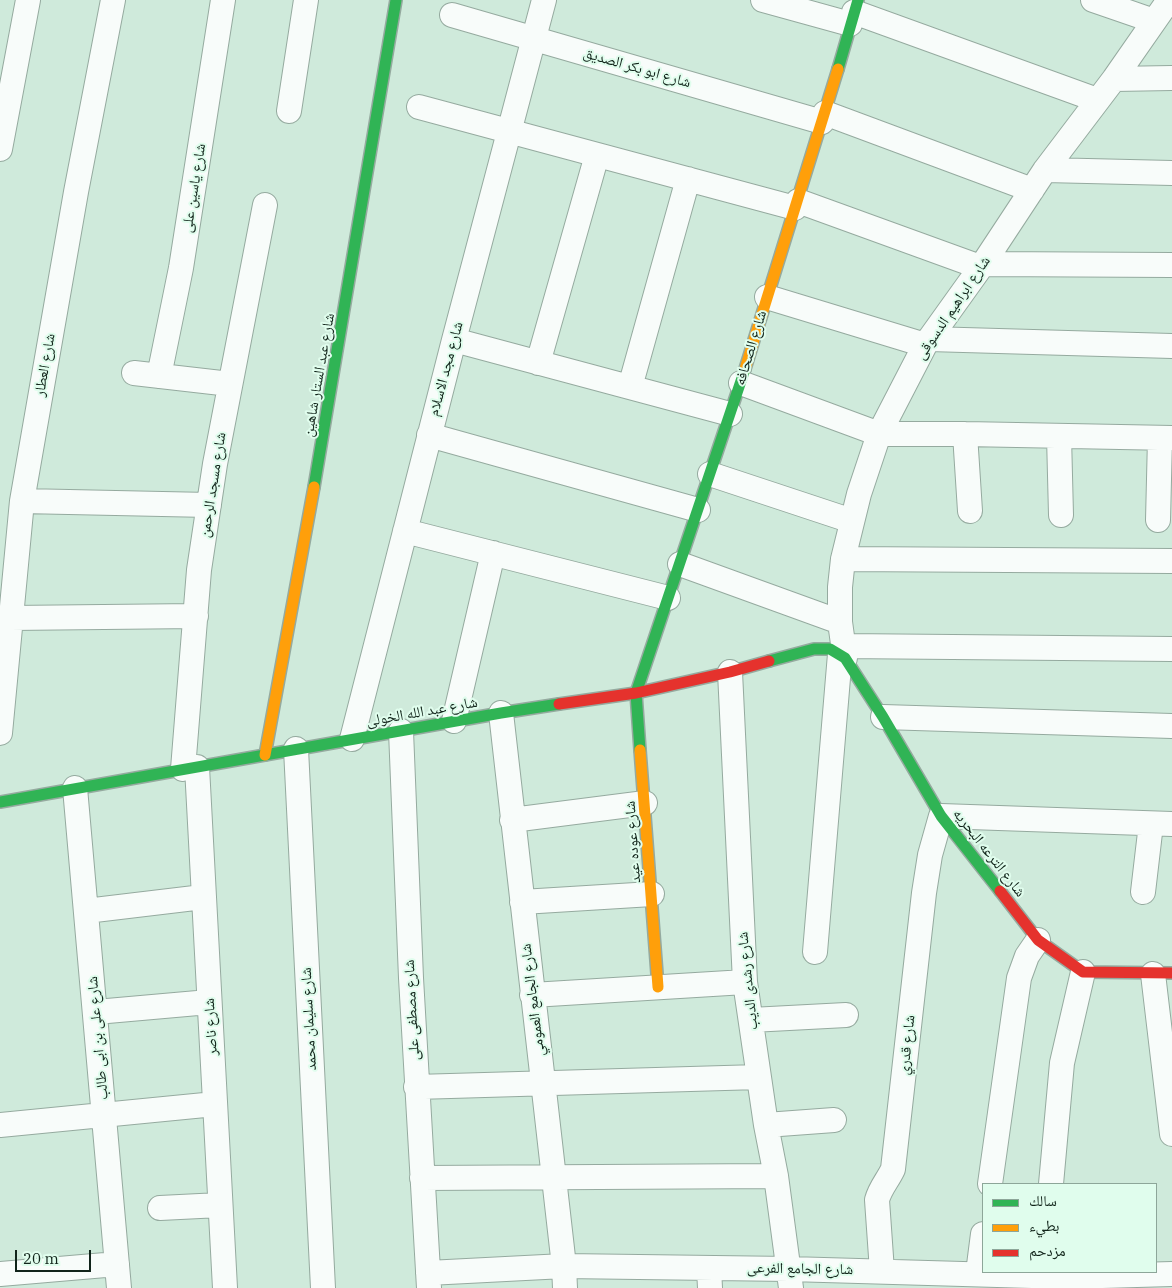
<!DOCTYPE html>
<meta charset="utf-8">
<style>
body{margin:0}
#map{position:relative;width:1172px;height:1288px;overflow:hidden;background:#cfeadb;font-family:"IBM Plex Serif","Noto Naskh Arabic",serif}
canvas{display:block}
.legend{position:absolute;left:982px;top:1183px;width:175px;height:90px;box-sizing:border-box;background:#e0fded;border:1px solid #8da699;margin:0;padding:6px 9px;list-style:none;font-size:15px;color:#11241a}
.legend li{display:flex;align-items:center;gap:10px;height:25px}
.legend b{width:25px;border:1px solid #8da699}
.scale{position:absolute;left:15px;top:1250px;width:76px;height:22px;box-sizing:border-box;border:2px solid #11241a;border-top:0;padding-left:6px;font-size:15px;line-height:18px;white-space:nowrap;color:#11241a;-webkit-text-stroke:4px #e0fded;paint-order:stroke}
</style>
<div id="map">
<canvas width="1172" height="1288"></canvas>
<ul class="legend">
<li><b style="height:6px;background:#30b455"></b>سالك</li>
<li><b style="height:6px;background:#ff9f0a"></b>بطيء</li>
<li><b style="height:6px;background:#e5322d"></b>مزدحم</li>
</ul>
<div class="scale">20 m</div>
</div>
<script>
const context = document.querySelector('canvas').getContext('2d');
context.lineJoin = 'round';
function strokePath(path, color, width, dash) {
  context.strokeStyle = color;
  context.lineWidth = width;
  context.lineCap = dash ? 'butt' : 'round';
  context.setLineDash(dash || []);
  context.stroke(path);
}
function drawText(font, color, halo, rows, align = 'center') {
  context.font = font + ' "IBM Plex Serif","Noto Naskh Arabic",serif';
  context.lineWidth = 4;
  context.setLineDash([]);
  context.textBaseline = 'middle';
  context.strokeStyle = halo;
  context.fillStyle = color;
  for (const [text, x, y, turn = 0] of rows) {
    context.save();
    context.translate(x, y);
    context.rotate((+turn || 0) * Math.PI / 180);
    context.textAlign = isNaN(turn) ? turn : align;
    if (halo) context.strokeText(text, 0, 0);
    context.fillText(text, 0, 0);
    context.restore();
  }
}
const street = new Path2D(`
 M763,0L850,24
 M1093,0L1154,21
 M854,12L1097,100
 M452,15L822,122
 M1114,79L1172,78
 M419,107L795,208
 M289,111L306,0
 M825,113L1032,190
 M0,149L28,0
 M1045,170L1172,173
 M798,201L980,267
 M983,264L1172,265
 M767,297L925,345
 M929,339L1172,346
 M454,340L730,414
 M538,363L597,155
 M134,373L230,384
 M159,376L181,268L223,0
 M741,383L879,434H965L1172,438
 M630,387L688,179
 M965,434L970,511
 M429,435L698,510
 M1059,436L1061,515
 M710,474L852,521
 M22,501L209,505
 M1158,520L1160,438
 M405,531L668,598
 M843,559L1172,561
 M680,564L840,622
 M11,618L196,616
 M843,646L1172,649
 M845,658L840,622V587L843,559L859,494L879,434L925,345L983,264L1045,170L1114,79L1169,0
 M730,672L745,982L766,1125L776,1176L791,1288
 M501,713L564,1266L565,1288
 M883,717L1172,726
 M454,721L493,553
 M401,731L411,978L429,1288
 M0,733L22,501L76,192L113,0
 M352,739L454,340L544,0
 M296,749L323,1288
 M197,767L225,1288
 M183,769L199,570L215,464L265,205
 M75,788L119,1288
 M512,820L645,803
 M1143,892L1151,824
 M522,902L652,894
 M86,911L203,897
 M815,952L840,654
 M1153,974L1172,1134
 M532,995L745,982
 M96,1012L209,1002
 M751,1020L846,1015
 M416,1087L759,1077
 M0,1125L215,1104
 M766,1125L834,1120
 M422,1178L776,1176
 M990,1184L1019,978L1027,956L1038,940
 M1051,1184L1062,1063L1083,972
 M160,1208L220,1205
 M709,1268L710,1288
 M882,1271L877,1200C880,1188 888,1180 893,1169L924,893L930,855L941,816L1172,824
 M428,1273L564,1266L789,1269L1067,1277L1172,1274
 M978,1273L983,1234
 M0,1274L117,1264`);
const fast = new Path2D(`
 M838,69L858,0
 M314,487L396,0
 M769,661L814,649H830L845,658L883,717L941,816L1000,891
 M640,750L636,693L745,369
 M0,802L501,713L559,704`);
const slow = new Path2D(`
 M745,369L838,69
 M640,750L658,987
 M265,755L314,487`);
const jam = new Path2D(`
 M559,704L636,693L730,672L769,661
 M1000,891L1038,940L1083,972L1172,973`);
const streetNames = [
 ["شارع ابو بكر الصديق",637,68,16],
 ["شارع ياسين على",194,188,-81],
 ["شارع ابراهيم الدسوقى",953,308,-56],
 ["شارع الصحافه",751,348,-73],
 ["شارع العطار",45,365,-80],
 ["شارع مجد الاسلام",446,369,-75],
 ["شارع عبد الستار شاهين",319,375,-80],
 ["شارع مسجد الرحمن",213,485,-81],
 ["شارع عبد الله الخولى",422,712,-10],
 ["شارع عوده عيد",633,842,-94],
 ["شارع الترعه البحريه",989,853,52],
 ["شارع رشدى الديب",748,981,-96],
 ["شارع الجامع العمومي",533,1000,-97],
 ["شارع مصطفى على",412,1010,-93],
 ["شارع سليمان محمد",309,1019,-93],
 ["شارع ناصر",211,1027,-93],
 ["شارع على بن ابى طالب",98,1038,-95],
 ["شارع قدري",907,1045,-84],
 ["شارع الجامع الفرعى",800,1269,1]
];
strokePath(street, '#95aa9f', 26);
strokePath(fast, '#95aa9f', 14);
strokePath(slow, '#95aa9f', 14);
strokePath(jam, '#95aa9f', 14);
strokePath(street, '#f8fcfa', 24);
strokePath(fast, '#30b455', 11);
strokePath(slow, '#ff9f0a', 11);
strokePath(jam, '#e5322d', 11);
drawText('15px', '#11241a', '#e0fded', streetNames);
</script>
